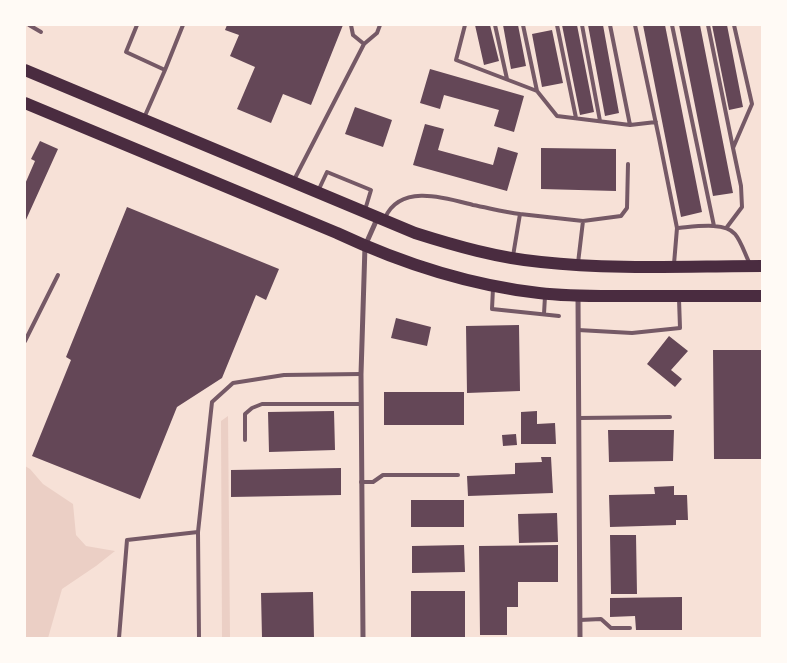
<!DOCTYPE html>
<style>
body{margin:0}
#map{position:relative;width:787px;height:663px;overflow:hidden;background:#f7e1d7;font-family:"Alegreya Sans",sans-serif}
canvas{display:block}
.frame{position:absolute;inset:0;border:26px solid #fffaf5;pointer-events:none}
</style>
<div id="map">
<canvas width="787" height="663"></canvas>
<div class="frame"></div>
</div>
<script>
const context = document.querySelector('canvas').getContext('2d');
context.lineJoin = 'round';
function paint(path, color) {
  context.fillStyle = color;
  context.fill(path, 'evenodd');
}
function strokePath(path, color, width, dash) {
  context.strokeStyle = color;
  context.lineWidth = width;
  context.lineCap = dash ? 'butt' : 'round';
  context.setLineDash(dash || []);
  context.stroke(path);
}
const green = new Path2D(`
 M228,416L230,638H222L221,421Z
 M25,466L30,469L43,484L73,504L76,535L86,546L115,551L96,566L62,589L48,638H25Z`);
const building = new Path2D(`
 M227,25H343L311,105L283,94L271,123L237,109L255,67L230,56L239,35L225,30Z
 M475,25H490L499,61L484,65Z
 M503,25H518L526,66L511,69Z
 M562,25H577L594,112L580,115Z
 M588,25H603L619,113L605,116Z
 M643,25H665L702,212L681,217Z
 M679,25H700L733,193L713,196Z
 M712,25H727L743,107L729,110Z
 M552,30L563,83L542,87L532,34Z
 M430,69L524,96L514,132L494,126L499,110L444,95L440,109L420,103Z
 M355,107L392,120L383,147L345,134Z
 M425,124L444,129L438,150L493,165L498,147L518,153L507,191L413,165Z
 M40,141L58,149L25,222V184L35,161L31,159Z
 M541,148L616,149V191L541,189Z
 M127,207L279,269L266,300L256,295L222,378L177,407L140,499L32,456L71,360L66,357Z
 M396,318L431,327L427,346L391,338Z
 M519,325L520,391L467,393L466,326Z
 M669,336L688,351L671,370L682,379L675,387L647,364Z
 M713,350H762V459H714Z
 M384,392H464V425H384Z
 M334,411L335,450L269,452L268,412Z
 M537,411V424L555,423L556,444H521V412Z
 M608,430H674L673,461L609,462Z
 M516,434L517,445L503,446L502,435Z
 M541,457H551L553,493L468,496L467,476L515,474V463L542,462Z
 M341,468V495L231,497V470Z
 M674,486V495H687L688,520H676V525L610,527L609,495L655,494L654,487Z
 M411,500H464V527H411Z
 M557,513L558,542L519,543L518,514Z
 M610,535H636L637,594H611Z
 M464,545L465,572L412,573V546Z
 M558,545V582H518V607H507V635H480L479,546Z
 M411,591H465V638H411Z
 M313,592L314,638H262L261,593Z
 M682,597V630H636L635,616L610,617V598Z`);
const service = new Path2D(`
 M29,25L41,32
 M137,25L126,52L165,70L183,25
 M351,25L353,35L364,44L377,33L380,25
 M465,25L456,60L537,91L557,116L630,125L656,122
 M495,25L507,79
 M523,25L537,91
 M557,25L576,118
 M582,25L600,121
 M610,25L630,125
 M635,25L659,138L677,228L674,264
 M672,25L714,226
 M708,25L733,148
 M144,118L165,70
 M294,180L364,44
 M319,189L327,172L371,190L365,210
 M520,214L583,221L621,216L627,208L628,164
 M385,218C400,183 446,198 473,205C489,208 504,212 520,214L513,256
 M727,227L742,207L741,186L733,148L752,104L734,25
 M677,228C692,227 725,221 735,234C741,241 745,254 749,262
 M578,263L583,221
 M493,288L492,309L559,316
 M544,314L545,296
 M578,330L632,333L680,328L679,299
 M25,341L58,275
 M579,418L670,417
 M245,440V414L252,408L262,404H361
 M361,482H373L383,475H458
 M580,620L601,619L611,628H630
 M119,638L127,540L198,532
 M199,638L198,532L212,402L233,383L284,375L361,374`);
const minor = new Path2D(`
 M578,297L580,638
 M363,638L361,374L365,246L377,219`);
const primary = new Path2D(`
 M25,70L415,233C456,246 498,258 541,262C614,270 689,266 762,266
 M25,103L337,233C401,263 468,285 539,293C572,297 604,296 637,296C679,296 720,296 762,296`);
paint(green, '#ebcfc5');
paint(building, '#644757');
strokePath(service, '#755966', 4);
strokePath(minor, '#755966', 5);
strokePath(primary, '#4a2c40', 12);
</script>
